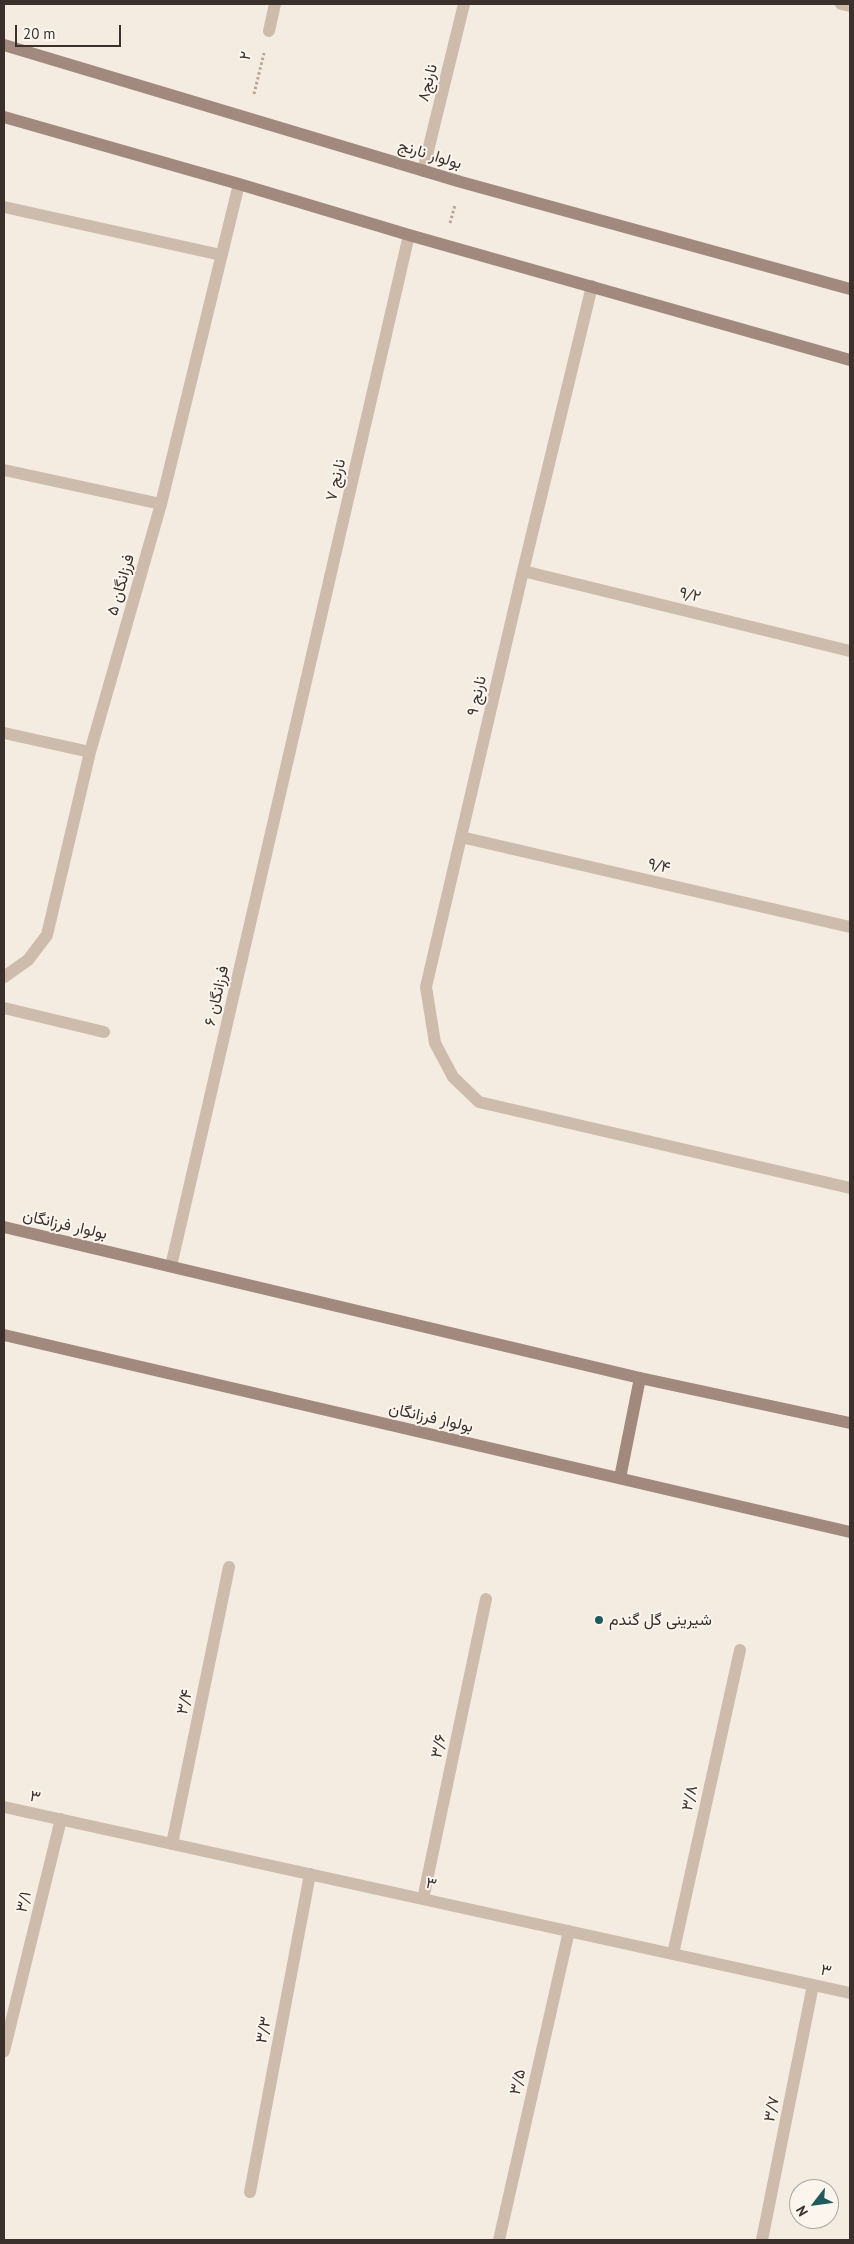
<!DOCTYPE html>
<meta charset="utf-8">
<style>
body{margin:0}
#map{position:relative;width:854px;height:2244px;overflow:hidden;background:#f4ebe1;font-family:"PT Sans",sans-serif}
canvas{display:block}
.frame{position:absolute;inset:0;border:5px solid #3b302b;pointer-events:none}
.north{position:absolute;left:789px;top:2179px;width:50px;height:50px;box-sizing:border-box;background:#fbf5ee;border:1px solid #aea6a0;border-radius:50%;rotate:240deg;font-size:14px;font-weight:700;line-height:20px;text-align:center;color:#3b302b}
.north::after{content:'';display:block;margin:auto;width:18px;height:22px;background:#1f5a5e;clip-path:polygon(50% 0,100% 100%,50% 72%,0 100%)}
.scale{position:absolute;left:15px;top:25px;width:106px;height:22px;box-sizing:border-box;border:2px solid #3b302b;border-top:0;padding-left:6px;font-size:15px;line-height:18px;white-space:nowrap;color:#3b302b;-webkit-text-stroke:4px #fbf5ee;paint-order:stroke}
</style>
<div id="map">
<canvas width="854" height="2244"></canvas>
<div class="frame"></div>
<div class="north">N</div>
<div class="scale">20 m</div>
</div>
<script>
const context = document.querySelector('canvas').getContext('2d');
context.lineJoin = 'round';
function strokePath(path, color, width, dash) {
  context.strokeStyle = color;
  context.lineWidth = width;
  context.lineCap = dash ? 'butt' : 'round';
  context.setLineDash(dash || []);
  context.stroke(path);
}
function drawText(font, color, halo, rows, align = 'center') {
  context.font = font + ' "PT Sans",Vazirmatn,sans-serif';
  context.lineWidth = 4;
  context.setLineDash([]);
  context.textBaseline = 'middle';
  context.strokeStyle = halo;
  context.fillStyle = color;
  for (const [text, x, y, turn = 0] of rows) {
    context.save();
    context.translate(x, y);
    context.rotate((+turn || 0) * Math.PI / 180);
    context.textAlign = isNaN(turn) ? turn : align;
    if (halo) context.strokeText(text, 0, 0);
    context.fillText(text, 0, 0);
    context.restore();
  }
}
const path = new Path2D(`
 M254,94L264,53
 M450,223L455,205`);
const street = new Path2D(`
 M841,4L850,6
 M269,31L275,4
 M423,171L464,4
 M4,207L221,255
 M592,286L523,571L426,987L435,1043L453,1077L479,1102L850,1188
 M4,470L161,504
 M523,571L850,651
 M4,733L90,752
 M461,837L850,927
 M4,977L28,960L47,935L90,752L161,504L239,184
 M4,1008L104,1032
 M171,1266L409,235
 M4,1807L850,1993
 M172,1844L229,1567
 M423,1899L486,1599
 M673,1954L740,1650
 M4,2051L61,1819
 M250,2192L310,1874
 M499,2240L569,1931
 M762,2240L813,1985`);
const secondary = new Path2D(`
 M4,45L461,182L850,289
 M4,117L239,184L409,235L850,360
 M4,1227L640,1378L850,1423
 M4,1335L850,1532
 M620,1478L640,1378`);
const markers = [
 [599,1620,5,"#1f5a5e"]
];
const streetNames = [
 ["۲",246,56,-77],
 ["نارنج۸",428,83,-76],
 ["بولوار نارنج",430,155,17],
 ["نارنج ۷",336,480,-77],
 ["فرزانگان ۵",121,585,-74],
 ["۹/۲",690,595,14],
 ["نارنج ۹",477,696,-77],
 ["۹/۴",659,866,13],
 ["فرزانگان ۶",217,996,-77],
 ["بولوار فرزانگان",65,1225,13],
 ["بولوار فرزانگان",431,1418,13],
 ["۳/۴",185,1702,-78],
 ["۳/۶",439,1746,-78],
 ["۳",35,1797,12],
 ["۳/۸",690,1798,-78],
 ["۳",431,1884,12],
 ["۳/۱",24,1902,-76],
 ["۳",826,1971,13],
 ["۳/۳",264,2030,-79],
 ["۳/۵",518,2082,-77],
 ["۳/۷",772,2109,-79]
];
const poiNames = [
 ["شیرینی گل گندم",609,1620]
];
strokePath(path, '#b9a596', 3, [2.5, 2.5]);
strokePath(street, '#cdbbac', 12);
strokePath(secondary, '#a18a7d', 12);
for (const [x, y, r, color] of markers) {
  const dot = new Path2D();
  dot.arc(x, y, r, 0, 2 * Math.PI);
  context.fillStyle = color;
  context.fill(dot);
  strokePath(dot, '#fbf5ee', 2);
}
drawText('16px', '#3b302b', '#fbf5ee', streetNames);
drawText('16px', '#3b302b', '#fbf5ee', poiNames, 'left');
</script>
